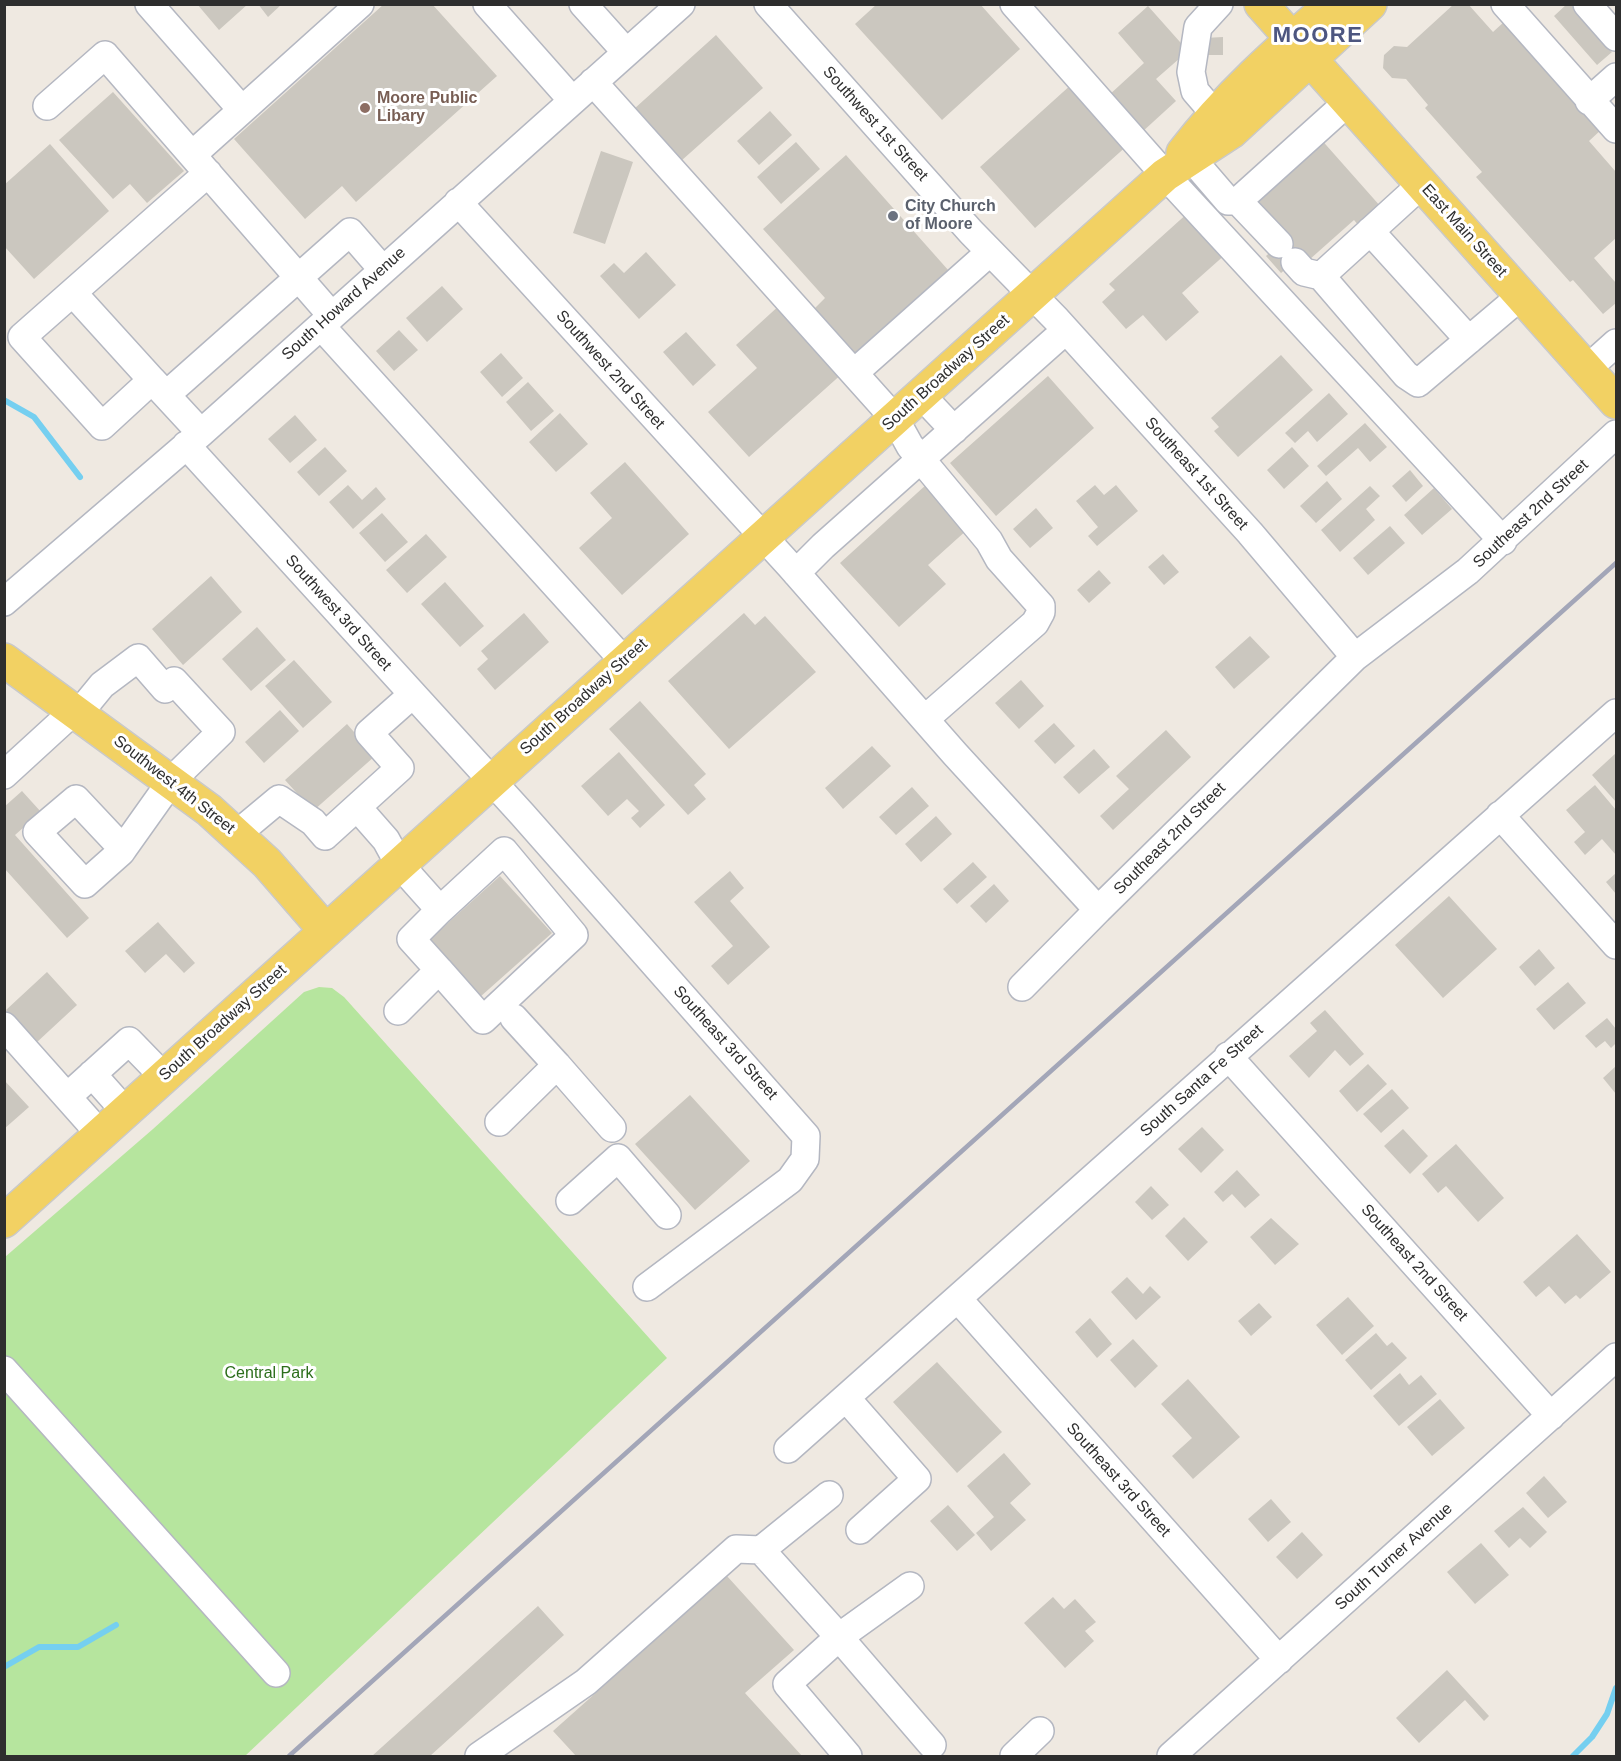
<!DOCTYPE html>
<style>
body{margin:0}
#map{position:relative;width:1621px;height:1761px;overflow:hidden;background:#efe9e1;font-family:Helvetica,sans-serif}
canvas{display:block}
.frame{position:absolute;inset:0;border:6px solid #2e2e2e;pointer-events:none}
</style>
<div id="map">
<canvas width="1621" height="1761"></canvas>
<div class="frame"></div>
</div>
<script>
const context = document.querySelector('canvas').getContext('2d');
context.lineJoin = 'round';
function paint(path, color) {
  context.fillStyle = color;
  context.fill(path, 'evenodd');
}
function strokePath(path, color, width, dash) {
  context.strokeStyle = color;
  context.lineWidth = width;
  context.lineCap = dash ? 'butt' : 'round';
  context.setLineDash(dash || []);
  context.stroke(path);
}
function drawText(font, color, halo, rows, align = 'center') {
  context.font = font + ' Helvetica,sans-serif';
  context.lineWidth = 6;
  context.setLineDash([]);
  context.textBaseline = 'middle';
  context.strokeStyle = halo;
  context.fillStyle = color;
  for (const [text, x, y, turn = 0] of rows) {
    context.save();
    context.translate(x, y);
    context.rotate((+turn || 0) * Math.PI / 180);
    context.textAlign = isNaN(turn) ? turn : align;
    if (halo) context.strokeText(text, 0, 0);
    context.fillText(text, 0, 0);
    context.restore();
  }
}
const green = new Path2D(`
 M319,987L332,988L344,997L667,1358L245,1756H5V1257L153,1129L304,992Z`);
const stream = new Path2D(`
 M4,400L34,417L80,477
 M4,1667L39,1647H78L116,1625
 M1573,1756L1592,1737L1607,1714L1616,1688`);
const building = new Path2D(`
 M197,4H248L219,30Z
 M258,4H282L268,17Z
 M384,4H432L497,76L356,202L342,186L305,219L234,139Z
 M877,4H980L1020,49L942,120L855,24Z
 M1454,4H1468L1493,32L1505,21L1602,129L1589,141L1616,172V238L1594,258L1616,283V303L1603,314L1573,280L1570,282L1476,177L1482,172L1425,108L1428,105L1406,79L1392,78L1383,68L1384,55L1394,46L1407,47Z
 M1567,4H1570L1612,52L1597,65L1554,16Z
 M1148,6L1188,51L1156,79L1176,101L1141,133L1108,96L1144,63L1118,33Z
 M716,35L763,88L681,161L634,109Z
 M1223,37V55H1205V38Z
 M1073,83L1129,144L1035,228L980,167Z
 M113,92L184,171L147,203L130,184L113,199L59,140Z
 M770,111L792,135L759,165L737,141Z
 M1319,137L1381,207L1359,226L1354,220L1309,260L1303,254L1281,273L1266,256L1288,236L1252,196Z
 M796,142L820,169L781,204L757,177Z
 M50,144L109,211L34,279L4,246V185Z
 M601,151L633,162L605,244L573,233Z
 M846,155L949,271L853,357L812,311L825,298L763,229Z
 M1190,211L1227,253L1182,293L1199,312L1166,341L1143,315L1126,329L1102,302L1115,290L1109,284Z
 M646,252L676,285L639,319L600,276L614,263L624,273Z
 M442,286L463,309L427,342L406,318Z
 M782,303L844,372L749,457L708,412L757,368L736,345Z
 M399,330L418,350L394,371L376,351Z
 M686,332L716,365L693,386L663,352Z
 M501,353L523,378L502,397L480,372Z
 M1281,355L1313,390L1238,457L1214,431L1219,427L1211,418Z
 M1048,376L1094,428L996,516L950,463Z
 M528,382L554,411L531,431L506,402Z
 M1329,393L1348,414L1317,442L1308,431L1295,443L1285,433Z
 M560,413L588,444L556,472L529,442Z
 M295,415L317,440L290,463L268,439Z
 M1365,423L1387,447L1370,462L1358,448L1326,476L1317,466Z
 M325,447L347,471L319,496L297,472Z
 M1292,447L1309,466L1284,489L1267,470Z
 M625,462L689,534L622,595L579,548L612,518L590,493Z
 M1410,470L1423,486L1406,502L1392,486Z
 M1327,481L1342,499L1316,523L1300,506Z
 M927,484L968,529L928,565L946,584L899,627L840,563Z
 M348,485L362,500L376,487L386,499L353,529L329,502Z
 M1095,485L1104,495L1116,485L1138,511L1097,546L1088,536L1098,527L1076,501Z
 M1370,486L1380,496L1366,509L1375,520L1340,552L1321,530Z
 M1434,488L1452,509L1422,535L1404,515Z
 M1036,508L1053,528L1030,548L1013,529Z
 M382,513L408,542L385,562L359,533Z
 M1390,526L1405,543L1368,575L1353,558Z
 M426,534L447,557L407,593L386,570Z
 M1163,554L1179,572L1164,585L1148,567Z
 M1099,570L1111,583L1089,603L1077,590Z
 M211,576L242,612L183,665L152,629Z
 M445,582L484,626L460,647L421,604Z
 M524,613L549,642L495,690L477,669L488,659L481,651Z
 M744,613L755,625L765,616L816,672L729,749L668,681Z
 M257,627L286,660L251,691L222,659Z
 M1250,636L1270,657L1234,689L1215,667Z
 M294,660L332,702L303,728L265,686Z
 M1021,680L1044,706L1019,729L995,703Z
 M640,701L706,774L694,785L706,799L688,815L609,729Z
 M280,710L299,731L264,763L245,742Z
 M1054,723L1075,746L1055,764L1034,741Z
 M347,724L375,756L313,811L285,780Z
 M1166,730L1191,757L1113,830L1100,816L1129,789L1116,776Z
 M872,746L891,766L843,809L825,788Z
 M1094,749L1110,767L1079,794L1063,777Z
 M619,752L665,805L640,828L631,818L639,811L627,799L608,816L581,786Z
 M1616,753V802L1592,775Z
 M1595,785L1616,810V855L1602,839L1585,855L1574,842L1585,832L1566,810Z
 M912,787L929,806L896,835L879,817Z
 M22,791L41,812L15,835L89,918L67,938L4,868V807Z
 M936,816L952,834L921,862L905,844Z
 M973,862L987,877L957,904L943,889Z
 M730,871L744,888L730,901L770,947L728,985L711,966L733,946L694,902Z
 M1616,873V894L1606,882Z
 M500,876L552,933L480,997L429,940Z
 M994,884L1009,901L986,923L970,906Z
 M1449,896L1497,949L1443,998L1395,945Z
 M158,922L195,963L184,973L166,954L145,973L125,951Z
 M1539,949L1555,968L1535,986L1519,967Z
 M47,972L77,1005L36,1043L6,1010Z
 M1568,982L1586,1003L1554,1030L1536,1009Z
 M1325,1010L1364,1054L1350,1066L1335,1050L1309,1078L1289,1056L1317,1031L1310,1023Z
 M1607,1018L1616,1029V1043L1611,1048L1605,1041L1596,1048L1585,1036Z
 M1368,1064L1387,1084L1357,1112L1339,1091Z
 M1616,1066V1094L1603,1078Z
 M4,1080L29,1107L4,1129Z
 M1392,1089L1409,1108L1381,1133L1363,1114Z
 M690,1095L750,1161L695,1210L635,1144Z
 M1202,1127L1224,1150L1201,1173L1178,1149Z
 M1403,1129L1428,1156L1410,1174L1384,1146Z
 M1456,1144L1504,1198L1478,1222L1446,1186L1438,1193L1422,1174Z
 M1237,1170L1260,1195L1245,1208L1232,1194L1223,1202L1214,1192Z
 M1151,1186L1169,1205L1152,1220L1135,1202Z
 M1184,1217L1208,1242L1188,1261L1165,1236Z
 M1271,1218L1299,1244L1275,1265L1250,1237Z
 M1577,1234L1611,1272L1580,1299L1576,1295L1565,1304L1549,1286L1536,1297L1523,1282Z
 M1127,1277L1143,1294L1150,1286L1161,1297L1136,1320L1111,1292Z
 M1348,1297L1374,1326L1342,1355L1316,1325Z
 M1259,1303L1272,1317L1251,1336L1238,1321Z
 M1090,1318L1112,1344L1097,1358L1075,1332Z
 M1376,1333L1387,1346L1392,1342L1407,1358L1371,1390L1345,1360Z
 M1133,1339L1158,1366L1135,1388L1110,1360Z
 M937,1362L1002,1432L957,1473L893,1402Z
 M1400,1373L1409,1385L1421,1375L1437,1394L1399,1426L1373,1396Z
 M1188,1379L1240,1437L1193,1479L1172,1456L1192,1438L1161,1404Z
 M1440,1399L1465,1428L1432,1456L1407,1427Z
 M1004,1453L1031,1484L1010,1503L1026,1520L991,1551L976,1533L994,1517L967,1486Z
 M1544,1476L1567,1502L1548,1518L1526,1493Z
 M1271,1499L1291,1522L1268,1542L1248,1519Z
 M948,1505L975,1535L957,1551L930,1521Z
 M1523,1507L1547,1532L1530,1548L1520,1538L1509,1548L1494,1531Z
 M1302,1532L1323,1555L1297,1579L1276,1557Z
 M1481,1543L1509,1575L1475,1604L1447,1572Z
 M727,1576L794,1650L745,1693L802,1756H576L553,1731Z
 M1053,1597L1064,1609L1075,1599L1096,1622L1085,1631L1094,1641L1065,1668L1024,1623Z
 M538,1606L564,1635L430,1756H372Z
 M1447,1670L1489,1716L1484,1721L1465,1700L1419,1743L1396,1718Z`);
const minor = new Path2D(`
 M149,4L242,110
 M487,4L572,100
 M583,4L626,52
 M768,4L971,232L1057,320L1250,533L1355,657
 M1014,4L1165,175L1503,541
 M1505,4L1616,129
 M1587,4L1616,37
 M593,82L895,419L910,446L989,541L999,559L1041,606V612L1035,623L925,719
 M1589,101L1616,77
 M47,106L105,55L332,316
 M1214,113L1195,91L1191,72L1198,27L1219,4
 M192,155L360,4
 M1191,158L1228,201H1238L1348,102
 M1422,184L1321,276L1406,375L1418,383L1522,295
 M1238,201L1279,244
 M458,202L790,566L955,754L1098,910L1355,657L1468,571L1616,434
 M1370,231L1469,340
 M1295,262L1304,272L1321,276
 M73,293L152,380
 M321,326L624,661
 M1587,369L1616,343
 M854,373L990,252
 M166,395L350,232L383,270
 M921,395L954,430
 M201,433L152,380L102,426L22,337L208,173
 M186,445L522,814L806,1136L805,1159L790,1180L647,1287
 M796,573L823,546L1066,330
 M4,602L201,433L681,4
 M79,713L102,685L138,658L165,689L174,681L221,732L172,780L123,849L121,852L85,884L37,832L76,799L123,849
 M4,775L75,710
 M357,807L386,840L399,864L440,910L504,851L574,935L483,1020L439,970L398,1011
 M1500,815L1616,945
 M237,834L279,799L313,822L325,836L400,768L369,733L412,695
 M439,970L411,939L440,910
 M1022,987L1098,910
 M514,1018L557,1065
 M4,1026L100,1134
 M1228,1056L1551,1416
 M92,1074L125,1111
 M67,1097L129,1041L163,1076
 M499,1122L557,1065L612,1128
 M570,1201L618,1158L667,1215
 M958,1299L1279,1660
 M4,1370L276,1673
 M846,1398L917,1479L860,1530
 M788,1449L1616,713
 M829,1495L761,1550L839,1637L910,1586
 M479,1756L586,1682L736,1549L761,1550
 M848,1756L787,1684L839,1637L932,1745
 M1014,1756L1040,1731
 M1171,1756L1616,1357`);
const major = new Path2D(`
 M1261,4L1616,402
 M1183,153C1226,97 1279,50 1332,4
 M4,660L209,810L267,863L326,931
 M4,1221L1165,175L1231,132L1370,4`);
const rail = new Path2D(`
 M289,1756L1616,563`);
const markers = [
 [365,108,6,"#8d6e63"],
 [893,216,6,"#6b7280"]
];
const educationNames = [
 ["Moore Public",377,99],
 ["Libary",377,117]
];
const streetNames = [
 ["Southwest 1st Street",875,124,48],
 ["East Main Street",1464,231,48],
 ["South Howard Avenue",344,304,-42],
 ["Southwest 2nd Street",610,370,48],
 ["South Broadway Street",946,373,-42],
 ["Southeast 1st Street",1196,474,48],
 ["Southeast 2nd Street",1531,514,-43],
 ["Southwest 3rd Street",338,613,48],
 ["South Broadway Street",584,697,-42],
 ["Southwest 4th Street",174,785,38],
 ["Southeast 2nd Street",1170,839,-45],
 ["South Broadway Street",223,1023,-42],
 ["Southeast 3rd Street",725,1043,48],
 ["South Santa Fe Street",1202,1081,-42],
 ["Southeast 2nd Street",1414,1263,48],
 ["Southeast 3rd Street",1118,1480,48],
 ["South Turner Avenue",1394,1557,-42]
];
const worshipNames = [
 ["City Church",905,207],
 ["of Moore",905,225]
];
const parkNames = [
 ["Central Park",269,1374]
];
const districtNames = [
 ["MOORE",1318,36]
];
paint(green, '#b6e59e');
strokePath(stream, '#75cff0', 6);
paint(building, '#cbc7bf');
strokePath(minor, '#b4b7c1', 30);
strokePath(major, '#c9c9c9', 36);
strokePath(minor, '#fff', 27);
strokePath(major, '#f2d163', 33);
strokePath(rail, '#a3a6b8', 4.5);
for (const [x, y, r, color] of markers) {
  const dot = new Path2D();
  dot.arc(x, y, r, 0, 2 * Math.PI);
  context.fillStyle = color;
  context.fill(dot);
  strokePath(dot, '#fff', 2);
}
drawText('bold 16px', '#785e54', '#fff', educationNames, 'left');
drawText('16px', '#2e2e2e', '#fff', streetNames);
drawText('bold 16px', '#5b616d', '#fff', worshipNames, 'left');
drawText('16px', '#2c6e1b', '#fff', parkNames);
context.letterSpacing = '1.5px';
drawText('bold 22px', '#4d5680', '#fff', districtNames);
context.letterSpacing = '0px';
</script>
